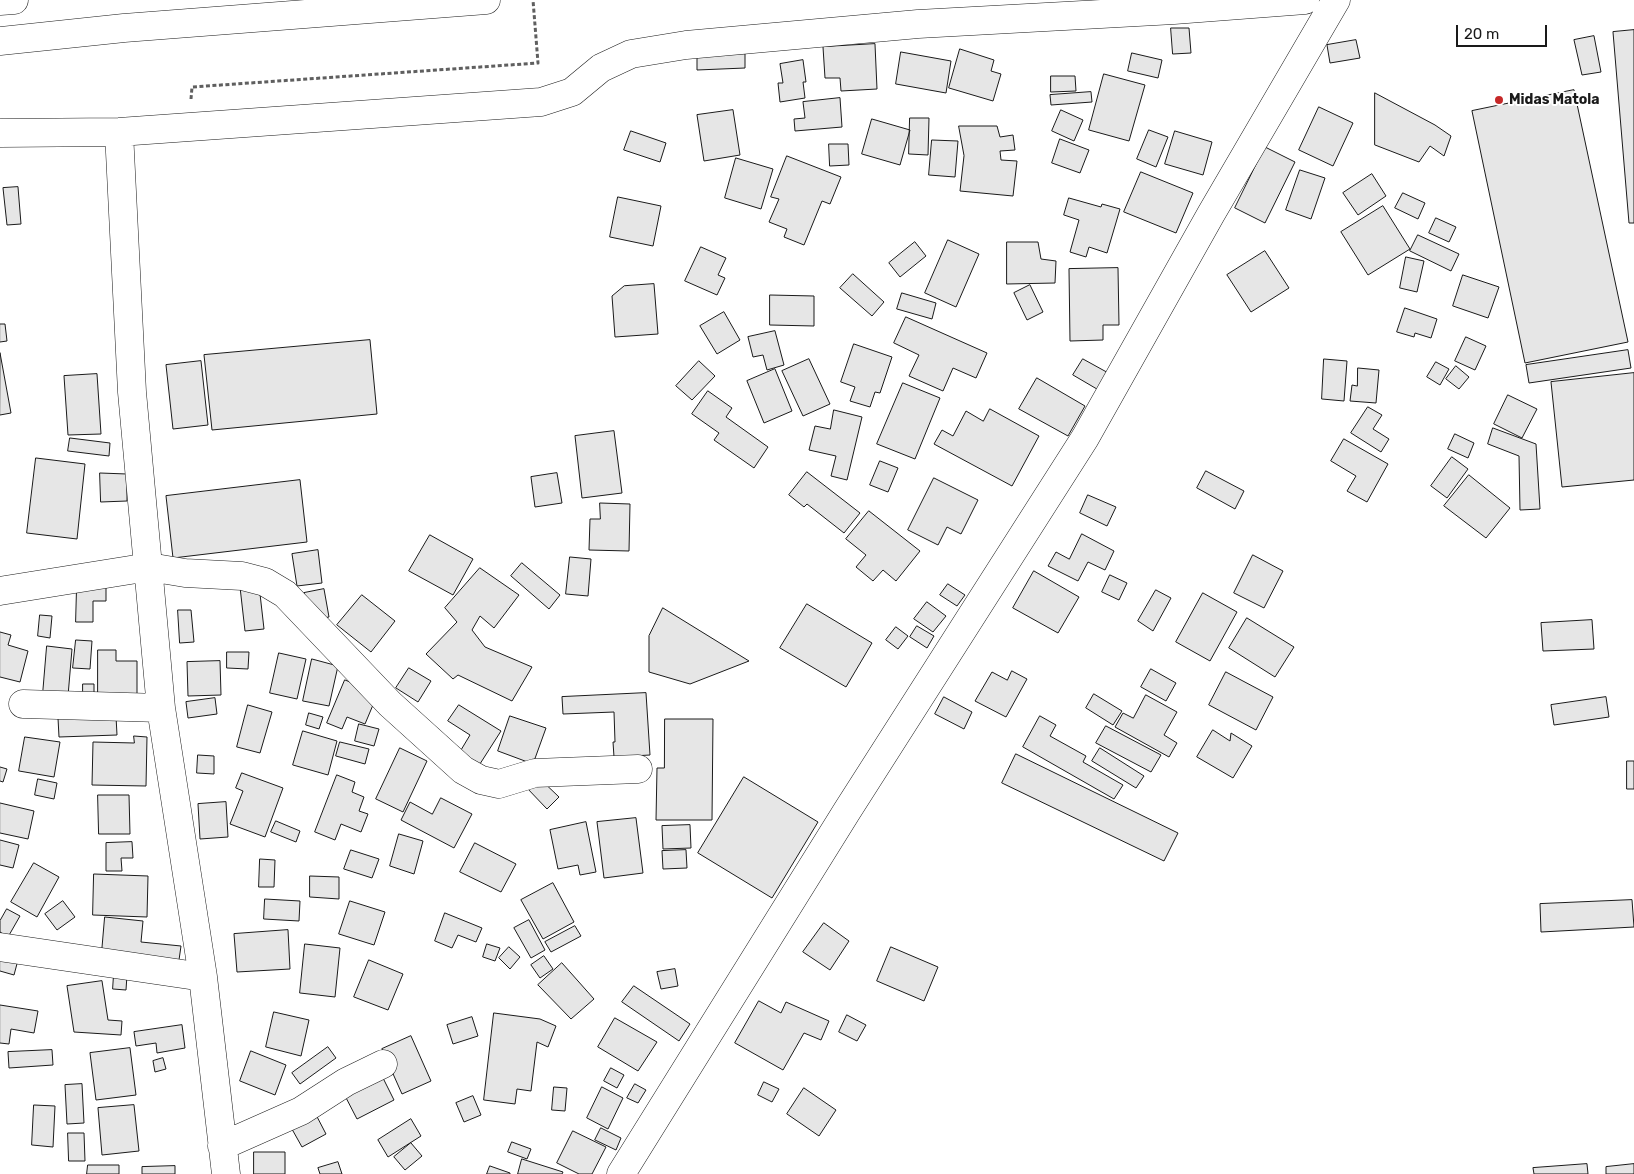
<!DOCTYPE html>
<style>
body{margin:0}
#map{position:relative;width:1634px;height:1174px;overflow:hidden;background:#fff;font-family:Rubik,sans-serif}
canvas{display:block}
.scale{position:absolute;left:1456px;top:25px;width:91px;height:22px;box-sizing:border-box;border:2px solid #1a1a1a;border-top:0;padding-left:6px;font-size:15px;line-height:18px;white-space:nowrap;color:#1a1a1a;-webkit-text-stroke:4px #fff;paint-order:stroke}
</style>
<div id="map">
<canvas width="1634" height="1174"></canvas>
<div class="scale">20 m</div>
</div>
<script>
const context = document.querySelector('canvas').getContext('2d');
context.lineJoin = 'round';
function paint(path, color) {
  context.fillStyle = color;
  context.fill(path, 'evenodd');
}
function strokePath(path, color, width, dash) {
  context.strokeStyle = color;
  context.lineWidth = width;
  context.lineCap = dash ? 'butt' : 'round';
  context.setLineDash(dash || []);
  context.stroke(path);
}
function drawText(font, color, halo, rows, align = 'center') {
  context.font = font + ' Rubik,sans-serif';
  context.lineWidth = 4;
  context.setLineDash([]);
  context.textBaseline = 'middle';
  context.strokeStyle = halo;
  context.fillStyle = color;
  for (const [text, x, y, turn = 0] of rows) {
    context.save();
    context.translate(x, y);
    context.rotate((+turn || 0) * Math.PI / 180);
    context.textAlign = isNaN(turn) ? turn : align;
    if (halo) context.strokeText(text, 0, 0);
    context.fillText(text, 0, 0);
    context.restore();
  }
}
const building = new Path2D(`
 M1171,28H1189L1191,53L1173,54Z
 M1634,30V223H1629L1613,32Z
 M1594,36L1601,72L1582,75L1574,40Z
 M1356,40L1360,58L1330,63L1327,45Z
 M875,44L877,89L841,91L840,78H825L823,47Z
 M960,49L994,60L991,71L1001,74L993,101L949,88Z
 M901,52L951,61L946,93L896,84Z
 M1132,53L1162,60L1158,78L1128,71Z
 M745,54V68L697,70V55Z
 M803,60L806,82H803L805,98L780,102L778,83H783L780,64Z
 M1104,74L1145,85L1129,141L1089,130Z
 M1051,76H1075L1076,91L1051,92Z
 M1574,90L1628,342L1525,363L1472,111Z
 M1091,92L1092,102L1051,105L1050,95Z
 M1375,93L1435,125L1451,136L1444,156L1430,146L1419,162L1375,145Z
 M840,98L842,127L795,131L794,119L805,118L803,102Z
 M1319,107L1353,123L1333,166L1299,150Z
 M733,110L740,155L704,161L697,115Z
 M1061,110L1083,120L1074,141L1052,131Z
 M910,118H929L928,155L909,154Z
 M872,119L910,130L900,165L862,154Z
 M959,126H997L1000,137L1013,135L1015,150L1000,151L1001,160L1017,161L1013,196L960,191L964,156Z
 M1149,130L1168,137L1156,167L1137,159Z
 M631,131L666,143L660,162L624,150Z
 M1175,131L1212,142L1203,175L1165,164Z
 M1060,139L1089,150L1080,173L1052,163Z
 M932,140L958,141L955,177L929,175Z
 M829,144H848L849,165L830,166Z
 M1265,147L1295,162L1265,223L1235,208Z
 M787,156L841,177L830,204L822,201L804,245L784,237L787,229L769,222L779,199L771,197Z
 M736,158L773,169L761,209L725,198Z
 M1300,170L1325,178L1311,219L1286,210Z
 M1141,172L1193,193L1176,233L1124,212Z
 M1372,174L1386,196L1358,215L1343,193Z
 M18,187L21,224L7,225L3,188Z
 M1403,193L1425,203L1418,219L1395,208Z
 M618,197L661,206L653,246L610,237Z
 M1069,198L1101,207L1102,204L1120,209L1107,253L1089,247L1086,257L1070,252L1079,220L1064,215Z
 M1383,206L1410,249L1368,275L1341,232Z
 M1436,218L1456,227L1449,242L1429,233Z
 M1418,235L1459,254L1451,271L1410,251Z
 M948,240L979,254L956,307L925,293Z
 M915,242L926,256L900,277L889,263Z
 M1007,242H1038L1041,259L1056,261L1055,283L1007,284Z
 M701,247L726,258L718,275L725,278L717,295L685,281Z
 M1265,251L1289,288L1251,312L1227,275Z
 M1406,257L1424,261L1417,292L1400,288Z
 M1118,268L1119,325H1103V340L1070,341L1069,269Z
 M853,274L884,302L872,316L840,288Z
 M1463,275L1499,287L1488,318L1453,306Z
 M654,284L658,334L615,337L612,296L624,286Z
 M1030,285L1043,312L1027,320L1014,293Z
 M902,293L936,303L932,319L897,309Z
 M770,295L814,296V326L770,325Z
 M1405,308L1437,319L1431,338L1415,333L1414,337L1397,332Z
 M724,312L740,340L717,354L700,326Z
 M906,317L987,353L976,378L953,368L943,391L909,376L919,355L894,343Z
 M0,324H5L7,341L0,342Z
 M775,331L784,365L767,370L763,355L753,357L748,337Z
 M1466,337L1486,346L1475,370L1455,361Z
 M370,340L377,414L212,430L204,355Z
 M854,344L892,357L880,393L875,392L870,407L850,401L855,387L841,382Z
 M1628,350L1631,368L1529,383L1526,365Z
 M0,353L11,413L0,415Z
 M809,359L830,404L803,416L782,371Z
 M1083,359L1112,375L1102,392L1073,375Z
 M1324,359L1347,361L1344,401L1322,399Z
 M201,361L208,425L173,429L166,365Z
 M699,361L715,376L692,400L676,386Z
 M1436,362L1449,369L1440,385L1427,377Z
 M1456,366L1469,377L1459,389L1446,379Z
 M1358,368L1379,370L1376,403L1350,401L1352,385L1357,386Z
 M775,369L792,411L764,423L747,381Z
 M1634,373V480L1562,487L1551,382Z
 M97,374L101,434L68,435L64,376Z
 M1037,378L1085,406L1068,436L1019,409Z
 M903,383L940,398L915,459L877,444Z
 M708,391L732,408L726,417L768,447L754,468L714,440L719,433L692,414Z
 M1508,395L1537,409L1522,438L1494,424Z
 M1368,407L1382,415L1373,429L1389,439L1381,452L1351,433Z
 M990,409L1039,436L1012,486L934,444L942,430L953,436L966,411L983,421Z
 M834,410L862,417L847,480L831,476L836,456L809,450L815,426L830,429Z
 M1493,428L1536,444L1540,509L1520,510L1519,456L1488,444Z
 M614,431L622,493L582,498L575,436Z
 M1455,434L1474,443L1468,458L1448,449Z
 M70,438L110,443L109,456L68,451Z
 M1344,439L1388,464L1367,502L1347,491L1356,476L1331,461Z
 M1452,457L1468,469L1447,498L1431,486Z
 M36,458L85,464L77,539L27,533Z
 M880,461L898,468L888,492L870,485Z
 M1206,471L1244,491L1235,509L1197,488Z
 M807,472L860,513L844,533L807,504L804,507L789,495Z
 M100,473L127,474V501L101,502Z
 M557,473L562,503L535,507L531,477Z
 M1469,475L1510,508L1486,538L1444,506Z
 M934,478L978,500L961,534L947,527L938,545L908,530Z
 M300,480L307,542L173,558L166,496Z
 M1088,495L1116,507L1107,526L1080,513Z
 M600,503L630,504L629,551L589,550L590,519H600Z
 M869,511L920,551L896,581L883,570L873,581L856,567L866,555L846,539Z
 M1082,534L1114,551L1105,570L1088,562L1078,581L1048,566L1056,552L1069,559Z
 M430,535L473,559L453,595L409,571Z
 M318,550L322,583L297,586L292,554Z
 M1253,555L1283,571L1264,608L1234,593Z
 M570,557L591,559L588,596L566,594Z
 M522,563L560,595L549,609L511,576Z
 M480,568L519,595L494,628L480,616L472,630L485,647L532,667L512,701L458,675L453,679L426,654L457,622L445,608Z
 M1034,571L1079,597L1058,633L1013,608Z
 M1110,575L1127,583L1119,600L1102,592Z
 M948,584L965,595L957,606L940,595Z
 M259,585L264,629L245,631L240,587Z
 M77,586L106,587V601H93V622H76Z
 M324,589L329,617L313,620L305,604L304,593Z
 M1156,590L1171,598L1153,631L1138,621Z
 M1203,593L1237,612L1210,661L1176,642Z
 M362,595L395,621L371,652L337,625Z
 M927,602L946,616L933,632L914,619Z
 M807,604L872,643L846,687L780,648Z
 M663,608L749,661L690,684L649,672V636Z
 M178,610H191L194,642L180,643Z
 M40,615L52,616L50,638L38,636Z
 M1247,618L1294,647L1275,677L1229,648Z
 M1592,620L1594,649L1543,651L1541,623Z
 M917,626L934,636L927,648L910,637Z
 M896,627L908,636L898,649L886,640Z
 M0,632L11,635L8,645L28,651L20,682L0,677Z
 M76,640L92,641L90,669L73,668Z
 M47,646L72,649L68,696L43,694Z
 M98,650H116V661H137V699H98Z
 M227,652H249L248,669L227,668Z
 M279,653L306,659L297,699L270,693Z
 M312,659L338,666L329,706L303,701Z
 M220,661L221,695L188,696L187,662Z
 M409,668L431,681L418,702L396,688Z
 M1151,669L1176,683L1166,701L1141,687Z
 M1012,671L1027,679L1006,717L975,701L992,672L1007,680Z
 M1226,672L1273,697L1256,730L1209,705Z
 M345,680L378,693L365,724L347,717L342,729L327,723Z
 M83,684H94V699L83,698Z
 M646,693L650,755L614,757L613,742H615L614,712L563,714L562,697Z
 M1094,694L1122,711L1113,725L1086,708Z
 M1146,695L1177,712L1164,735L1177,743L1169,757L1115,727L1123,713L1133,718Z
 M944,697L972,712L964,729L935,714Z
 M1606,697L1609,717L1554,725L1551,705Z
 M215,698L217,714L188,718L186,702Z
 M248,705L272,712L260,753L237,747Z
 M459,705L501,731L478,767L458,755L470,735L448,721Z
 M309,713L323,717L319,729L306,725Z
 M116,716L117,735L59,737L58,718Z
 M510,716L546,728L533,764L498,751Z
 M1040,716L1056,725L1050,736L1086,756L1083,762L1123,785L1114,799L1023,747Z
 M665,719H713L712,820H656L657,768H664Z
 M359,724L379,729L374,746L355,741Z
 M1106,726L1161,755L1151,772L1096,743Z
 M1213,730L1230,741L1231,733L1252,746L1233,778L1197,757Z
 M303,731L337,741L328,775L293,765Z
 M134,736L147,737L146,786L92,785L93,742L134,743Z
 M25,737L60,742L54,777L19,771Z
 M340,742L369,749L365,764L336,756Z
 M400,748L427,761L403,812L376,799Z
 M1100,748L1144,776L1136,788L1092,761Z
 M1016,754L1178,833L1164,861L1002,783Z
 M198,755L214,756V774L197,773Z
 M1627,761H1634V789H1627Z
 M0,767L7,769L3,782L0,781Z
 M242,773L283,788L265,837L230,824L243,791L236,788Z
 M337,775L355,782L352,792L364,797L359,811L368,814L361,832L341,824L335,840L315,832Z
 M537,776L559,797L547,809L526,787Z
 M744,777L818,822L772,898L698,853Z
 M38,779L57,783L54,799L35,795Z
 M98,795H129L130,834H99Z
 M441,798L472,814L454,848L401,820L410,802L432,814Z
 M226,802L228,837L200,839L198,804Z
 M0,803L34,811L28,839L0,833Z
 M636,818L643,873L604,878L597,822Z
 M276,821L300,831L296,842L271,832Z
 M586,822L596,872L580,875L578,865L558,869L550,830Z
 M690,825L691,848L663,849L662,826Z
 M399,834L423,841L414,874L390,866Z
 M0,840L19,845L13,868L0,865Z
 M132,842L133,858H121L122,871H106V843Z
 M475,843L516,864L501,892L460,872Z
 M351,850L379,859L372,878L344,869Z
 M686,850L687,868L663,869L662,851Z
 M260,859L275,860L274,887H259Z
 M34,863L59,877L37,917L11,902Z
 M94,874L148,876L147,917L93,915Z
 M310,876L339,877V899L310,897Z
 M553,883L574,922L543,939L521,900Z
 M265,899L300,901L299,921L264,919Z
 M1632,900L1634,927L1541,932L1540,904Z
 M63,901L75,917L57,930L45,914Z
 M350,901L385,912L374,945L339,934Z
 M7,909L20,916L8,937L0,932V921Z
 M445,913L482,928L476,942L458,935L452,948L435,941Z
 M105,917L143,921L141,942L181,946L179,960L102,952Z
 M529,920L545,950L531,958L514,928Z
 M824,923L849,941L830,970L803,952Z
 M575,926L581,936L551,952L545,942Z
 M288,930L290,969L237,972L234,934Z
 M305,944L340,948L335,997L300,993Z
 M487,944L500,948L495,961L483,957Z
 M509,947L520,957L510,969L499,958Z
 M891,947L938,967L924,1001L877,981Z
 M0,955L18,960L14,975L0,971Z
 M544,956L553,969L540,978L531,965Z
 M369,960L403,974L388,1010L354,997Z
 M562,963L594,999L571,1019L538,985Z
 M675,969L678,986L661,989L657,972Z
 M114,974L127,975L126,990L113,989Z
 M102,981L108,1020L122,1021L121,1035L74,1032L67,986Z
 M634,986L690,1024L679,1041L622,1002Z
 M759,1001L781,1013L786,1002L829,1021L821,1040L804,1033L783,1070L735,1043Z
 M0,1005L38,1011L34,1033L11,1029L9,1044L0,1043Z
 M274,1012L309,1020L301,1056L266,1047Z
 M494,1013L540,1019L556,1026L548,1047L537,1042L531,1091L517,1089L515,1104L484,1100Z
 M847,1015L866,1025L857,1041L839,1032Z
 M472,1017L478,1036L453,1044L447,1025Z
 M615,1018L657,1042L638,1071L598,1047Z
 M182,1025L185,1048L157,1053L156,1043L136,1046L134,1032Z
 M411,1036L431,1081L402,1094L382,1049Z
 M328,1047L336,1058L300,1084L292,1073Z
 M130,1048L136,1095L96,1100L90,1053Z
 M52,1050L53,1065L9,1068L8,1052Z
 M251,1051L286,1065L275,1095L240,1081Z
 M163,1058L166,1069L155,1072L153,1061Z
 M611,1068L624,1075L617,1088L604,1081Z
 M379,1070L394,1100L357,1119L342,1090Z
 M764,1082L779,1089L772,1102L758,1095Z
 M82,1084L84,1123L67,1124L65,1085Z
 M635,1084L646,1090L638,1103L627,1098Z
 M554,1087L567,1088L565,1111L552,1110Z
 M602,1087L623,1098L608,1129L587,1118Z
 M804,1088L836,1110L819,1136L787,1114Z
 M473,1096L481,1115L464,1122L456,1103Z
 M34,1105L55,1106L53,1147L32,1145Z
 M134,1105L139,1151L102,1155L98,1108Z
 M313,1109L326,1134L302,1147L288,1122Z
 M411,1119L421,1136L388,1157L378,1140Z
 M601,1128L621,1138L616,1150L595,1140Z
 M573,1131L606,1147L592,1174H579L557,1163Z
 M68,1133H84L85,1161H69Z
 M512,1142L531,1149L527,1159L508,1152Z
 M411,1143L422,1156L405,1170L394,1157Z
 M254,1152H285V1174H254Z
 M522,1159L563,1172L562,1174H518Z
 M338,1162L342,1174H320L318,1168Z
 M1587,1164L1588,1174H1534L1533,1168Z
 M1634,1164V1174H1606V1167Z
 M88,1165H119V1174H87Z
 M175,1166V1174H142V1167Z
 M490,1166L510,1173V1174H487Z`);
const path = new Path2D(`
 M191,99L192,87L538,63L533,0`);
const minor = new Path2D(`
 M119,132L132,392L161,708L203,977L226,1174
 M0,133L119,132L541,102L572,92L601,68L631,54L686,45L918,24L1174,10L1305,0
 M0,591L149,567L185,573L242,576L265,582L285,594L390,704L463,770L481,780L499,784L535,773L638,769
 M23,704L161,708
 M0,947L203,977
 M222,1146L301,1111L346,1082L383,1064
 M621,1174L847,811L1085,438L1211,214L1336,0`);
const trunk = new Path2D(`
 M0,1L14,0
 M0,41L124,28L486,0`);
const markers = [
 [1499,100,5,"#c62828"]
];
const poiNames = [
 ["Midas Matola",1509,100]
];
paint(building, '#e6e6e6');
strokePath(building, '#1a1a1a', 1);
strokePath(minor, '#1a1a1a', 29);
strokePath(trunk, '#1a1a1a', 29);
strokePath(path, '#5f5f5f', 3, [4, 2.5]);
strokePath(minor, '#fff', 28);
strokePath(trunk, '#fff', 28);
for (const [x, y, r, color] of markers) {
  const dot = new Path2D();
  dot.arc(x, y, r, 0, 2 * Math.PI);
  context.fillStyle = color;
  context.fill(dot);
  strokePath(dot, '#fff', 2);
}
drawText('bold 14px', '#1a1a1a', '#fff', poiNames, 'left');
</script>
